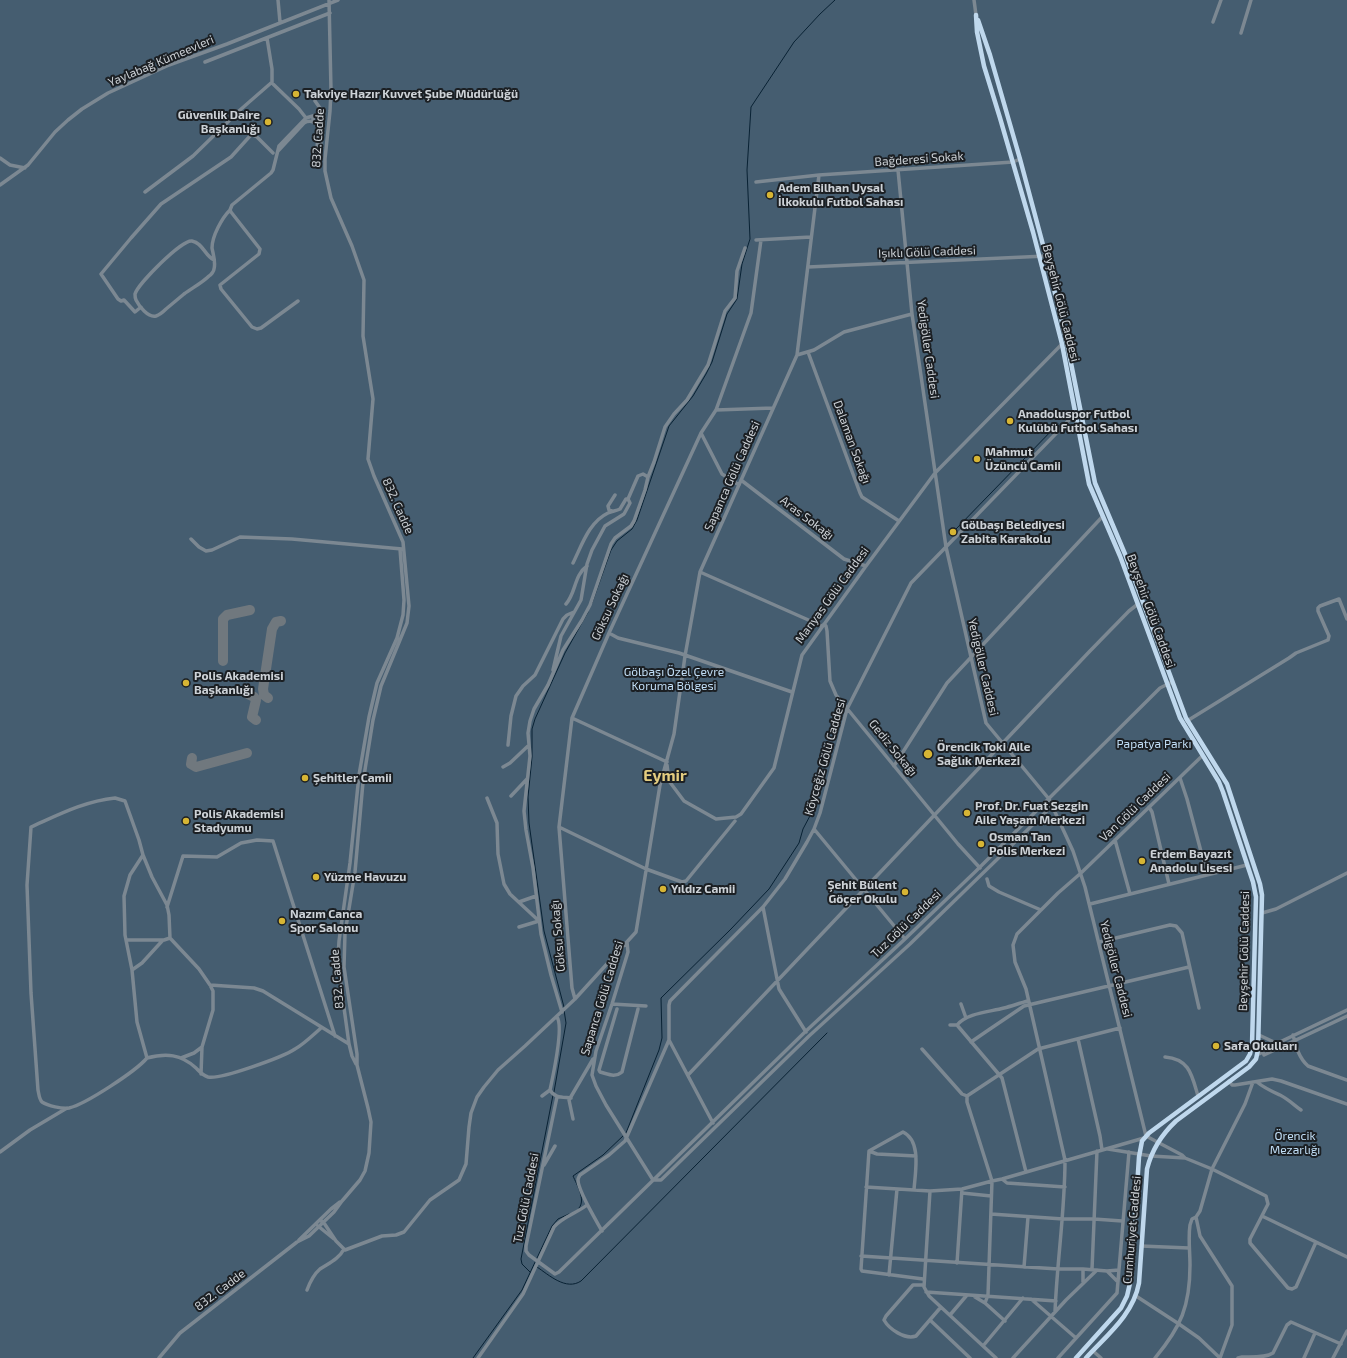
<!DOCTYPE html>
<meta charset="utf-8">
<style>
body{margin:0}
canvas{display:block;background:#2f3940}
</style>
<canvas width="1347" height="1358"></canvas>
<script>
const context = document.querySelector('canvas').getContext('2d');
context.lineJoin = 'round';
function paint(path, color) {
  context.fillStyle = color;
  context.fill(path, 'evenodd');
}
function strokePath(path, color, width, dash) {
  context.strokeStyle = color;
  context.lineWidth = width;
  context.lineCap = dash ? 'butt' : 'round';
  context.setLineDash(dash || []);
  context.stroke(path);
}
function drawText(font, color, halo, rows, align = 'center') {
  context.font = font + ' "Exo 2",sans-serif';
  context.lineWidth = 4;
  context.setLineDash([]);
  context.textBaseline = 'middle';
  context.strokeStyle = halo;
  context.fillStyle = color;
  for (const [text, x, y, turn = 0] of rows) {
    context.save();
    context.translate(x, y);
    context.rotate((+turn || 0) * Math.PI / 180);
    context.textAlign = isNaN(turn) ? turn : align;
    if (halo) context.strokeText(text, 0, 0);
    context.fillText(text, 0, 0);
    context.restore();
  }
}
const green = new Path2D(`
 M0,0H1347V1358H0Z`);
const stream = new Path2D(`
 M949,530L956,529L1058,424
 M592,603L611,550L617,541L632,529L637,520L669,426L693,396L706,374L712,362L727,314L737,299L742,264L750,239L747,170L751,107L794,42L820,14L835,0
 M564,1007L544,931L529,823L528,797L532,757V729L535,719L565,653L588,612
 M554,1092L566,1023L564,1010
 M626,1133L659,1050L662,1038L661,998L731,929L769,889L799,843L803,829L812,812
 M579,1208C586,1200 577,1185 573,1176L603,1155L624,1135
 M537,1267C549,1275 566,1291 581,1281L827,1033
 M530,1272L522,1264L521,1259L553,1095
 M473,1358L522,1290L552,1226L558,1219L569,1214`);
const taxiway = new Path2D(`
 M223,661V619L227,615L250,610
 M248,694L254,697L256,700L252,717L256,720
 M268,698L264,695L263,689L272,629L276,622L281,621
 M192,758L191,764L196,767L247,753`);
const minor = new Path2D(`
 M278,0L280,22
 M974,0L976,15
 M1213,22L1221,0
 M1241,33L1251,0
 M267,38L272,69V83
 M205,62L330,13
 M315,101L320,108V116
 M313 119a4 4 0 1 1 8 0a4 4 0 1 1-8 0Z
 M278,151L304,123C309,120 315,121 318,126L317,152L320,157
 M320,157L322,119
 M0,158L10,165L25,168
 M898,170L912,314L946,547L986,723L1049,799L1073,851L1085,887L1146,1136L1182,1155L1185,1158L1212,1169L1266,1196L1268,1204L1250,1239V1243L1288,1288L1292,1289L1296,1287L1316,1242
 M756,182L819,175L1013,162L1020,159
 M0,185L28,165L55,132L68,120L82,109L108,93L169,65L227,44L338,0
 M145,192L193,156L240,110L271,83H272L299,109L306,118
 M756,240L811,237
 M214,260C205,256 203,243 192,241C182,239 138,284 135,294C135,296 135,298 136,300C139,306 148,318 156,316C159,315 163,312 166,309C172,304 178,299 184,294C192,288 202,283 209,276C211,275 214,271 214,269C216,262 213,254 212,248C212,236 222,218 230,210
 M808,267L1046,256
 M298,301L261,328L257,329L252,327L221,289L220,285L259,254L260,249L231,212L230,210L232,205L271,173L273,170L279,146L306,118L316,115
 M141,307L135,312L124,300L121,301L118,299L101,274L131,238L161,204L231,157L250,136L252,135L257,137L273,153
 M808,352L860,493L862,497L899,521
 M797,355L814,350L844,332L912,314
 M716,410L773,408
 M701,433L722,474L739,485
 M741,480L844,559L866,566
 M628,499L638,476L643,474L648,477
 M612,511L609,510L608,506L615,495
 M191,539L199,547L206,551L212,550L240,537L292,539L402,549
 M700,572L822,626
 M566,604C576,593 574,575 587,566
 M824,624L826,626L827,631L830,681L836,695L958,844L980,868
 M609,633L618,638L679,653L792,692
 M553,670L561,636L581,600L587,564L592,550L605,526L624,514L630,503L628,499H626L620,509C616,511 612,511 608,513C589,522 582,545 573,563
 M572,718L667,762
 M1187,721L1289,658L1296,653L1328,640L1329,636L1318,611V608L1320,606L1339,599L1347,619
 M508,745L511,716L516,696L523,686L535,675L563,619L567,615L574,612
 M667,765L669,781L684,801L716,819L736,817L741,814L774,768L802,655L866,566L935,473L1062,344
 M894,766L947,683L1103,516
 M503,767L510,763L529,745
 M1180,778L1187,799L1207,874
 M511,796L527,779
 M115,798L125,801L139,840L143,855L130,875L124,896L125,935L132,970L137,1022L147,1058C136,1071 86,1104 69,1108C62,1109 48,1106 42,1102C39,1099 39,1094 38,1090L31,993L27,885L31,827C58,815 85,801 115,798Z
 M487,798L497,823L498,854L504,884L510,894L539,921L519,927
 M1149,807L1152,812L1169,884
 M559,827L646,869L682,882L686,881L735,821
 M814,829L905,939
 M1115,840L1130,894
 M143,855L152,877L167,905L169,915L170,938L199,969L210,985L213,991V1010L202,1047L201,1074
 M987,879L989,886L999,892L1041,910
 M519,902L536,896
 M1090,904L1247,865
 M167,907L183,856L217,857L241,843L257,840L273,841L335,1036
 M763,907L779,989L806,1032
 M1262,913L1276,909L1347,873
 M126,940H164L170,938
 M627,942L628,952L612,1004L596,1051L592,1075L596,1086L606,1105L653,1180
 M1099,942L1170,925L1176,926L1182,933L1199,1008
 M132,970L142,963L163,940
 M210,985L254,988L263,991L349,1044
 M575,999L572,988L559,827L572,718L609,633L701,433L716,410L751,313L761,240
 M612,1004L646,1006
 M961,1004L966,1018
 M617,1009L599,1070L600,1072C608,1074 615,1078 622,1072L638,1009
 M562,1012L551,975L541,934L533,868L526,830L524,811L530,756L528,733L530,721L534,709L548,685L563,650L582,620L590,605L611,544L615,538L631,526L634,521L645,490L648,477L654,462L665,427L674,414L687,400L708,365L725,311L735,298L737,271L745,248
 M557,1017C564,1027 553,1076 550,1090C554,1098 563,1097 571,1098
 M950,1025H957L1002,1078L1026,1172
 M957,1025C967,1013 989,1012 1004,1008C1012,1006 1020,1003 1028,1001
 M1259,1035L1276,1043
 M1293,1035C1296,1047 1299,1058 1308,1066L1347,1080
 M1078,1039L1100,1136L1102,1150
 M971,1042L987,1031L1024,1006L1189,967
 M922,1049L962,1094L967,1096
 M1263,1052L1264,1055L1347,1016
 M1257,1055L1263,1052V1050L1347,1010
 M1165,1057C1190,1059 1192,1076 1198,1096
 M147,1058C166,1053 181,1054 196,1068C199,1071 202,1075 208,1077C220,1080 283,1057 295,1049C304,1044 313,1035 321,1028
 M181,1058L194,1053L202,1047
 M356,1064L352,1056L349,1044L341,986L338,957L339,941L350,863L359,775L369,717L377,683L397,638L403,615L404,600L400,549
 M688,1075L1089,652L1129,611L1138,604
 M1229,1081L1232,1085H1235L1272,1079L1281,1081L1347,1104
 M1257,1082C1264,1088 1271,1091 1280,1095C1288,1099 1294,1105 1301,1110
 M542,1096L550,1090
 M967,1096V1102L992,1181L988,1295L985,1303
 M967,1096L1038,1049L1120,1028
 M557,1097L526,1246V1251L529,1255L555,1274L559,1272L806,1031L905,939L975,872L1160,688L1172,682
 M573,1119L569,1100L593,1059
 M713,1123L669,1040V1005L670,1001L763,907L785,879L807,842L814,829L820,813L847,709L911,583L1072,417L1077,415
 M1108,1149L1151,1156L1185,1158
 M869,1151L877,1154L916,1156
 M0,1152L30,1130L67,1108
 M544,1165L555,1146
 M1002,1179L1007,1183L1065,1187
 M653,1180H661L809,1036L910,944L1052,806
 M866,1187L930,1191L962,1189L992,1181L1002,1179L1144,1138
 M914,1190C915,1173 922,1141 903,1132L869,1151L861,1269L862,1271L923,1279
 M930,1191L924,1287L929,1296L996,1358
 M962,1193L991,1196
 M991,1214L1063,1219H1094L1122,1221
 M1262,1216L1347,1257
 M1196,1217L1200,1236L1232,1286V1325L1220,1358
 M320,1220L324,1223L336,1241L345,1250L382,1236L396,1235L404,1232L430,1200L459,1180L466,1164L469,1127L471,1113L477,1097L484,1087L498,1070L525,1046L575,999L636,932L660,785L674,734L685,656L700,572L797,355L819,175
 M318,1226L334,1239
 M602,1231C596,1220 578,1191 578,1180C578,1178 579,1177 580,1175L609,1155L625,1141L669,1040
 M299,1240L331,1209L340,1202
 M1141,1246L1189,1248
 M861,1256L1058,1269H1083L1107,1271L1119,1270
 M957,1263L962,1189
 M1024,1267L1028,1217
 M1083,1269V1282
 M1092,1269L1097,1151
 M1107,1271L1118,1282
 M889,1275L897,1189
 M924,1285H913L886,1316L884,1320C889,1329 905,1340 916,1336L941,1307
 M307,1290C310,1282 313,1275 320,1269C329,1263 339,1259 344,1249
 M926,1292L1056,1301
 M1136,1296L1179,1324
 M975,1297L985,1303L1005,1321
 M1031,1299L1076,1338
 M1055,1312C1057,1261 1065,1211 1065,1160L1026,989L1015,962L1013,945L1017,934L1058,893L1081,873L1202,756
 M950,1315L967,1295
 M930,1320L970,1358
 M1179,1324L1199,1338L1220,1358
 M983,1346L1023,1298
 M1093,1351L1101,1358
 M159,1358L180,1333L297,1242L309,1236L334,1212L342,1201L360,1180L365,1171L369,1153L371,1122L368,1108L357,1065V1054L344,967L345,933L355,872L363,782L373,720L381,686L407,623L409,606L403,542L374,476L368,459L373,399L363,336L364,280L352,246L331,198L325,171V159L330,111L331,90L329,0
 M478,1358L523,1294L554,1227C562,1217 577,1213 587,1205
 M1013,1358L1066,1300L1097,1270
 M1058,1358L1117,1293L1129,1152
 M1155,1358C1181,1327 1190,1306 1190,1265C1190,1251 1188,1238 1190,1225L1192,1219L1196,1217L1200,1211L1212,1169L1245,1104L1253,1082
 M1238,1358L1242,1357C1252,1357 1265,1358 1273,1353L1287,1325L1291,1322L1341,1344
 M1304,1358L1315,1333
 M1333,1358L1347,1331`);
const major = new Path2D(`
 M976,15L977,32L984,66L1000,118L1033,232L1062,344L1089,484L1120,556L1180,718L1219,782L1223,792L1253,882L1256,897L1252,1045L1250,1054L1246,1061L1149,1133L1142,1141L1139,1157L1131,1279L1127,1296L1121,1308L1076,1358
 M978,20L990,55L1020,159L1046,256L1067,343L1095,483L1125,554L1186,718L1227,784L1260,884L1262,895L1258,1050L1256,1059L1249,1067L1176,1121C1161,1135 1152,1149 1147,1169L1139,1283C1133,1315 1107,1335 1086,1358`);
const markers = [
 [296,94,4,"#d7b534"],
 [268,122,4,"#d7b534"],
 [770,195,4,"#d7b534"],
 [1010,421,4,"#d7b534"],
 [977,459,4,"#d7b534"],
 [953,532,4,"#d7b534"],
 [186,683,4,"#d7b534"],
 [928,754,5,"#d7b534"],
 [305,778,4,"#d7b534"],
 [967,813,4,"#d7b534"],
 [186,821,4,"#d7b534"],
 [981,844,4,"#d7b534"],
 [1142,861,4,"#d7b534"],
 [316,877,4,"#d7b534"],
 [663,889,4,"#d7b534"],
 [905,892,4,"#d7b534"],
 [282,921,4,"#d7b534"],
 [1216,1046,4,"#d7b534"]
];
const streetNames = [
 ["Yaylabağ Kümeevleri",161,61,-23],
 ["832. Cadde",318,138,-86],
 ["Bağderesi Sokak",919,159,-4],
 ["Işıklı Gölü Caddesi",927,252,-2],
 ["Beyşehir Gölü Caddesi",1061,303,76],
 ["Yedigöller Caddesi",928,349,82],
 ["Dalaman Sokağı",852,442,70],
 ["Sapanca Gölü Caddesi",732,476,-66],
 ["832. Cadde",398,506,66],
 ["Aras Sokağı",807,518,37],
 ["Manyas Gölü Caddesi",832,595,-54],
 ["Göksu Sokağı",610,607,-65],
 ["Beyşehir Gölü Caddesi",1151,611,70],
 ["Yedigöller Caddesi",983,667,77],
 ["Gediz Sokağı",893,748,51],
 ["Köyceğiz Gölü Caddesi",825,757,-74],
 ["Van Gölü Caddesi",1135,807,-44],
 ["Tuz Gölü Caddesi",906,924,-44],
 ["Göksu Sokağı",558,936,-95],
 ["Beyşehir Gölü Caddesi",1244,951,-89],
 ["Yedigöller Caddesi",1116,969,76],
 ["832. Cadde",337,979,-95],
 ["Sapanca Gölü Caddesi",602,998,-73],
 ["Tuz Gölü Caddesi",526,1198,-79],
 ["Cumhuriyet Caddesi",1132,1230,-85],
 ["832. Cadde",220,1290,-37]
];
const poiNames = [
 ["Takviye Hazır Kuvvet Şube Müdürlüğü",304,94],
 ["Güvenlik Daire",260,115,"right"],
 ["Başkanlığı",260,129,"right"],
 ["Adem Bilhan Uysal",778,188],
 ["İlkokulu Futbol Sahası",778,202],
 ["Anadoluspor Futbol",1018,414],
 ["Kulübü Futbol Sahası",1018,428],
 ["Mahmut",985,452],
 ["Üzüncü Camii",985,466],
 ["Gölbaşı Belediyesi",961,525],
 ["Zabita Karakolu",961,539],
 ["Polis Akademisi",194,676],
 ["Başkanlığı",194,690],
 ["Örencik Toki Aile",937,747],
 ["Sağlık Merkezi",937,761],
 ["Şehitler Camii",313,778],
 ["Prof. Dr. Fuat Sezgin",975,806],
 ["Aile Yaşam Merkezi",975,820],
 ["Polis Akademisi",194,814],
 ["Stadyumu",194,828],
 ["Osman Tan",989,837],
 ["Polis Merkezi",989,851],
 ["Erdem Bayazıt",1150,854],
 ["Anadolu Lisesi",1150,868],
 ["Yüzme Havuzu",324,877],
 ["Şehit Bülent",897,885,"right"],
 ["Göçer Okulu",897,899,"right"],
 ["Yıldız Camii",671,889],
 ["Nazım Canca",290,914],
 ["Spor Salonu",290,928],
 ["Safa Okulları",1224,1046]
];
const parkNames = [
 ["Gölbaşı Özel Çevre",674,672],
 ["Koruma Bölgesi",674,686],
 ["Papatya Parkı",1154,744],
 ["Örencik",1295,1136],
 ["Mezarlığı",1295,1150]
];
const districtNames = [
 ["Eymir",665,776]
];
paint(green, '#455d70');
strokePath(stream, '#082133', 1);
strokePath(taxiway, '#70787e', 10);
strokePath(minor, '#7c8892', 3.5);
strokePath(major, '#bfd8ed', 4.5);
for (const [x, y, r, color] of markers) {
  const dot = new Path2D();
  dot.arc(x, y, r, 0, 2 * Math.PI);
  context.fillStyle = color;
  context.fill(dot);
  strokePath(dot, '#1b1f23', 1.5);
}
drawText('12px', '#cdd2d7', '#1b1f23', streetNames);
drawText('bold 12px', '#cdd2d7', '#1b1f23', poiNames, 'left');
drawText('12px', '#c1def6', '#1b1f23', parkNames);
drawText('bold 16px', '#e4cd80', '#1b1f23', districtNames);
</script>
